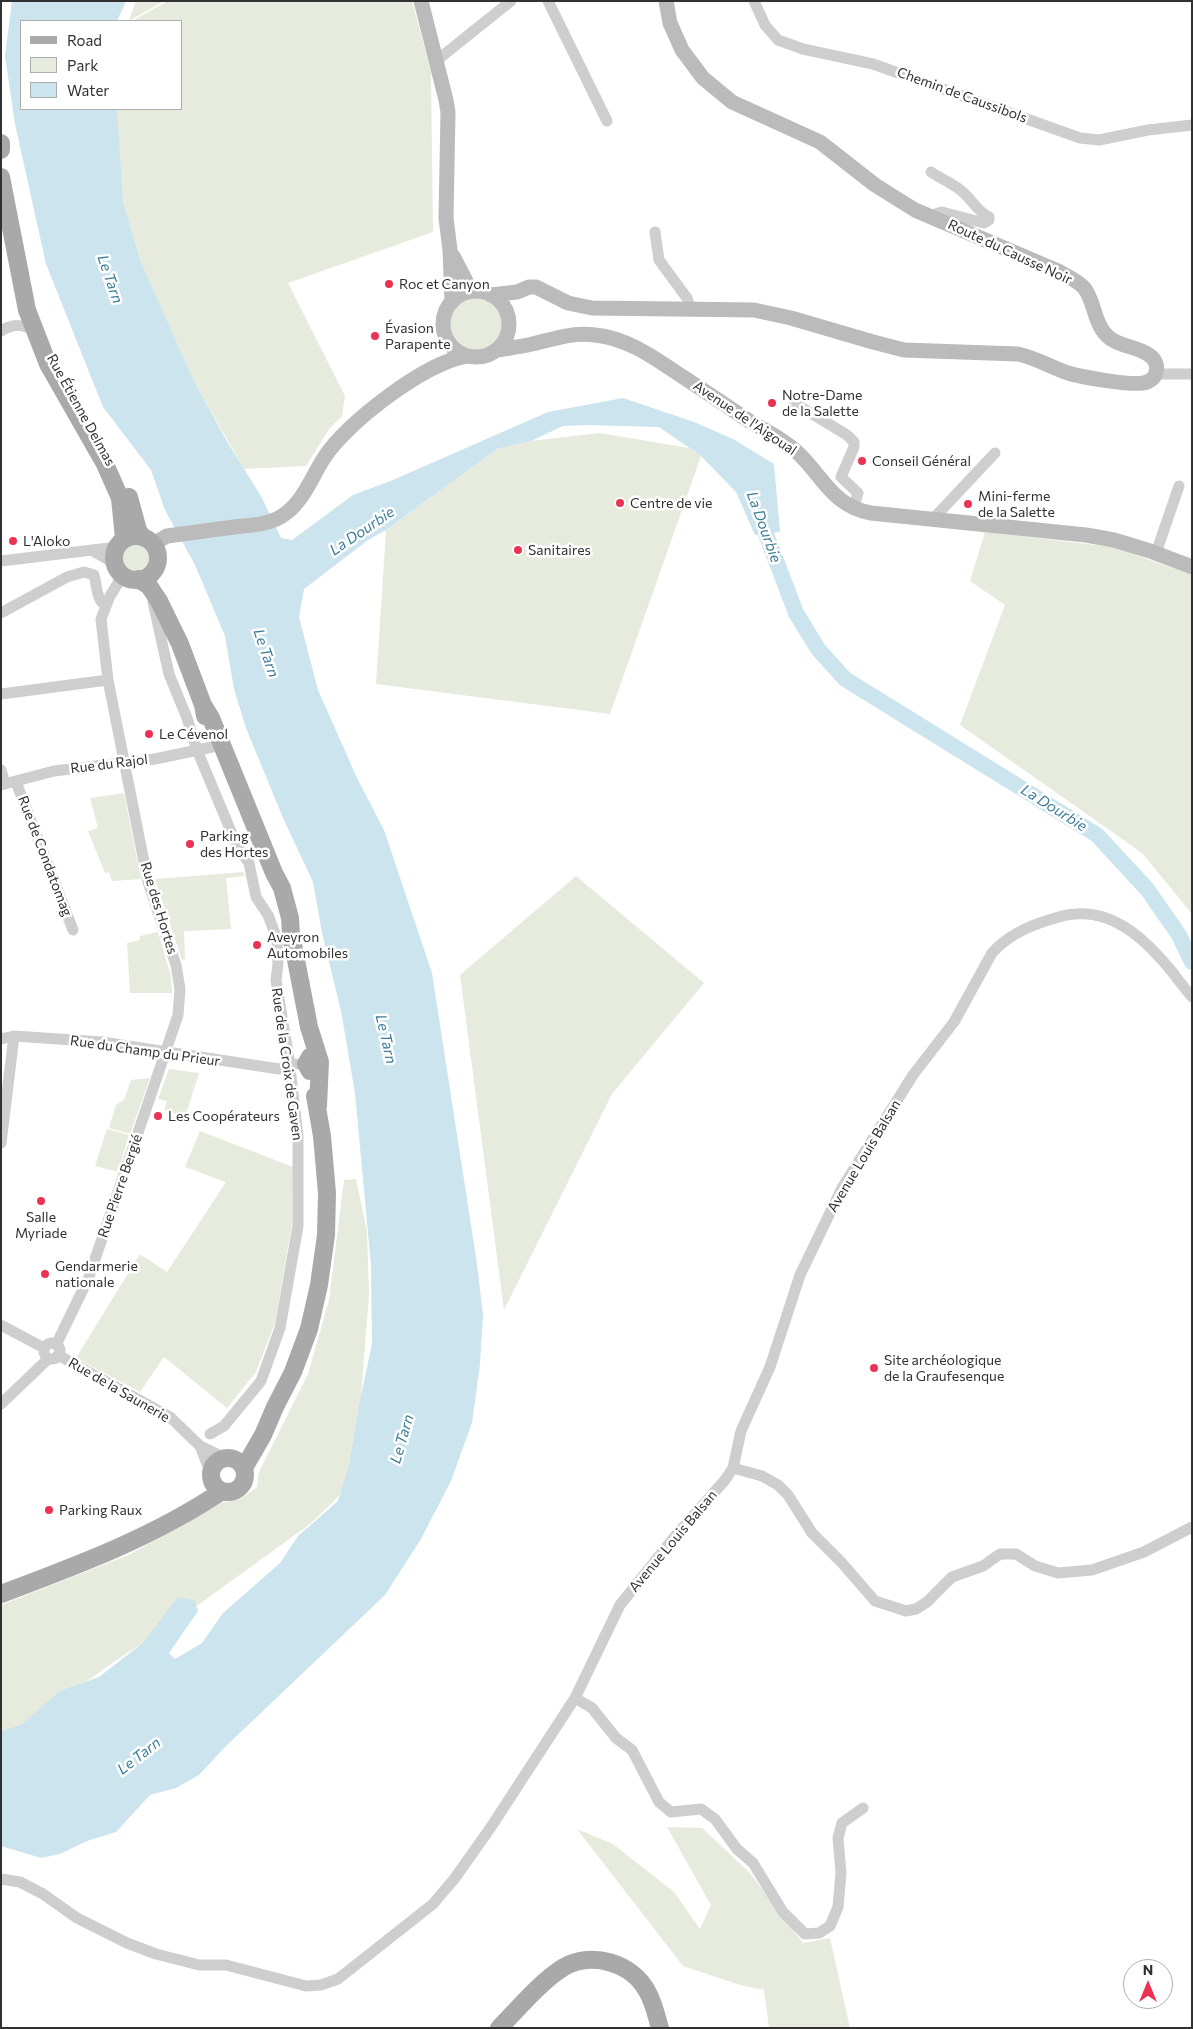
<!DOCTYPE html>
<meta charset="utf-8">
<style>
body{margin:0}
#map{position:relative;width:1193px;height:2029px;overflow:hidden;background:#fff;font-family:Commissioner,sans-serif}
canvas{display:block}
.frame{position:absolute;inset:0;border:2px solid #313131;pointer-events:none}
.legend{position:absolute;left:20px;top:20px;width:162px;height:90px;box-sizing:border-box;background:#fff;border:1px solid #adadad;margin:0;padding:6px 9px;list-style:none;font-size:15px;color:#313131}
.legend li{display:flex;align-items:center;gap:10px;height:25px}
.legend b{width:25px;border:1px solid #adadad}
.north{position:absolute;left:1123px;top:1959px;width:50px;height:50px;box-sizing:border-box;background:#fff;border:1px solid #adadad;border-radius:50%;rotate:0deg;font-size:14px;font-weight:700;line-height:20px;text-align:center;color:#313131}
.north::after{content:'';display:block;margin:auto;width:18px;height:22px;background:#ea3253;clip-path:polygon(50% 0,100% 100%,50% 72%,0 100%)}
</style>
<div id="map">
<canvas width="1193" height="2029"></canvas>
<div class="frame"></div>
<ul class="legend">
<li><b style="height:6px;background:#a9a9a9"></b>Road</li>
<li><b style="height:14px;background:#e6ebdd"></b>Park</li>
<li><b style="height:14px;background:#cce4ee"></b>Water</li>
</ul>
<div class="north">N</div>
</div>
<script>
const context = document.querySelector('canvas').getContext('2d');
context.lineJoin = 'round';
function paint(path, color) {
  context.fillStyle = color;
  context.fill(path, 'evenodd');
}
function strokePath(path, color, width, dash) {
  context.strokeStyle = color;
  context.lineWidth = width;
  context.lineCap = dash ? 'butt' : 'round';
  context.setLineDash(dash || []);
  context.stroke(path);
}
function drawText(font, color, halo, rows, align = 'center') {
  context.font = font + ' Commissioner,sans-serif';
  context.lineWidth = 5;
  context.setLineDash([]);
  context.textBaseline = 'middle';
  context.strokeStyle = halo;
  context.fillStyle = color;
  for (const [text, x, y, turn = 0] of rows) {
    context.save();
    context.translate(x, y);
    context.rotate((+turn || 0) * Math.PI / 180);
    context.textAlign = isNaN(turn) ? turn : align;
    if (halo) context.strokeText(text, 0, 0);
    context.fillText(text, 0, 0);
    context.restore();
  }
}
const green = new Path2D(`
 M136,1H164L129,21Z
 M168,1H412L431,72L433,232L288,283L345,396L342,416L330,428L306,466L244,469L194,381L140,261L123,201L116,109H181V21H132Z
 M450 324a26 26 0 1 1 52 0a26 26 0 1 1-52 0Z
 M600,433L689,448L701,456L610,714L376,684L386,530L497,449L531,441Z
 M985,532L1113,547L1192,575V914L1142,853L960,725L1005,605L970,581Z
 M121 557a14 14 0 1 1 28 0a14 14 0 1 1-28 0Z
 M124,793L141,879L112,881L109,872L105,873L88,831L98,828L90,798Z
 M243,872L245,876L226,878L231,929L184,931L185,959L182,960L155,879Z
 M576,876L704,983L612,1094L504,1310L460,975Z
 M158,932L171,976L172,993H130L127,943L140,940V936Z
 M169,1069L199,1073L185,1117L164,1110L167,1101L158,1099Z
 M150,1078L130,1134L109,1128L116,1105L124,1100L131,1080Z
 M107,1129L129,1135L118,1172L95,1166Z
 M200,1131L293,1167L292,1224L275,1323L256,1372L227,1408L164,1357L140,1392L76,1358L140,1254L167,1272L226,1182L185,1167Z
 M356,1179L367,1231L369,1295L356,1459L339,1496L310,1524L169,1626L118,1659L14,1733L1,1737V1605L126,1556L181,1527L221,1503L241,1499L257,1487L259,1472L308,1374L329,1300L344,1180Z
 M667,1827L702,1828L749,1872L803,1943L830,1938L850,2028H769L764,1990L740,1985L683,1966L577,1829L613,1844L674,1892L700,1929L711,1905Z`);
const water = new Path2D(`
 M12,1H126L117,21H21V109H117L123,201L140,260L194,381L228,443L262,498L281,538L292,540L353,495L393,480L548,412L623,398L694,422L733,439L774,464L780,532L755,535L736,492L701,456L659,427L588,425L563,426L531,441L497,449L386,530L368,540L304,589L299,617L318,690L357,778L384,830L432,973L477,1264L483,1315L480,1364L472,1423L451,1481L421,1539L385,1595L225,1747L199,1775L176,1788L150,1795L116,1832L87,1841L60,1854L41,1858L1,1846V1731L21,1725L60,1691L99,1677L144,1642L178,1597L194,1600L198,1611L169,1653L175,1659L202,1643L223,1613L280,1563L298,1536L338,1501L349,1466L360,1400L372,1344L371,1265L355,1093L341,1011L322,933L313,882L283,818L246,728L234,689L225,636L195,565L165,510L151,470L103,407L46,264L15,124L5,56Z`);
const river = new Path2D(`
 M758,513L796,613L818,649L845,679L1097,835L1147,889L1179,935L1192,962`);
const street = new Path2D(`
 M548,1L607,121
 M754,1L765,25L778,40L803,49L873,64L1080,138L1099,140L1148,130L1192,125
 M436,61L511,1
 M929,216L942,212L984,223L989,220V217C976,211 971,197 959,189C951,183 940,178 931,172
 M655,232L659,260L687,298L691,310
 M1,331C12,324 26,323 36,333
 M1156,374H1192
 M794,403L847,435L854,442V447L841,477L858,493L853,509
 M933,519L995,453
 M93,551L114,563
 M1156,553L1179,486
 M1,561L117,547
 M153,602L169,674L187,718L197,750L238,848L249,863L256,897L268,915L277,939L278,964L276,980L289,1059L298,1137V1226L280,1328L261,1381L224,1426L210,1434
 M1,613L67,577L84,572L94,575C97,585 96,599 105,605
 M1,694L108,680
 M1,770L5,784
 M16,782L73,930
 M1,785L54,771L155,759L217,746
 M1,1039L14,1036L102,1042L279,1069L296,1064
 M1,1143L14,1036
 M1,1325L44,1348
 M44 1351a8 8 0 1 1 16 0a8 8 0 1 1-16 0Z
 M56,1345L89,1277L178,1015L180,989L176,965L148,882L108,680L101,619L110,596L123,575
 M58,1355L170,1417L200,1446
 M1,1404L48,1359
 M733,1468L762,1476L778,1485L788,1495L812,1533L842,1563L875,1601L906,1611L916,1609L927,1602L952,1577L983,1566L1000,1554H1016L1035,1566L1058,1573L1092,1570L1144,1552L1192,1527
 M211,1474L200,1446L225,1458
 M575,1698L592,1708L616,1738L632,1750L659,1802L671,1812L701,1809L715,1819L737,1849L753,1863L783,1912L805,1934L819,1933L830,1926L838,1907L841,1873L838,1838L842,1823L863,1808
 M1,1879L20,1882L43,1894L77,1918L127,1943L156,1954L199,1965H226L306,1986L321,1985L338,1979L433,1904L455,1878L491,1827L575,1698L620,1605L672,1540L725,1480L733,1468L741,1431L770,1367L800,1275L842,1188L913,1075L954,1022L992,953C1007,936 1031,925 1052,919C1059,917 1067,914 1075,914C1116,910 1149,943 1173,973C1179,981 1185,989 1192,997`);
const secondary = new Path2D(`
 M421,1L446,100L448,112L446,218L450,250L452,302
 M453,256L468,285L477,291
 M443 324a33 33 0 1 1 66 0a33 33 0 1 1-66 0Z
 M491,295L517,292L529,287H536L568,303L592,308L754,310L791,318L873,342L904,350L1018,354C1036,358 1051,367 1068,373C1081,377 1135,387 1147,382C1152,380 1155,377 1156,372C1158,365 1155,359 1149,355C1138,347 1123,347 1111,339C1094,327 1096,305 1085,289C1079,281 1068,277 1060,272L915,210L875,185L820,142L732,102L703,78L682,50L670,23L666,1
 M498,350C508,348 518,347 528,345C551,340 570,332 595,335C628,338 656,359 683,377C703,390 723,403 743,417C761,429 781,437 797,452C823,476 832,506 871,513L1086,535L1114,540L1150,551L1192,567
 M153,544L167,536C189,533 212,530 234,527C250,525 268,525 282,516C303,503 311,478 324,458C346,423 425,363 466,356`);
const primary = new Path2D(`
 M1,143V150
 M1,177L27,310L48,364L105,464L120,498L124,539
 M129,497L138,530L142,537
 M114 558a22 22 0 1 1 44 0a22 22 0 1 1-44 0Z
 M138,579L149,586L159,601L180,644L203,705L205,716
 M203,705L211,718L274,873L282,888L290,918L291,934L309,1027L320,1062L318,1106
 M319,1059L315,1057H310L306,1064L310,1071H315L319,1068
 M211 1475a17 17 0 1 1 34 0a17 17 0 1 1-34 0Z
 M244,1468L263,1435L275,1407L293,1372L309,1329L319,1285L326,1235L327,1193L322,1136L315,1096
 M1,1594C78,1565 154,1537 222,1491
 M499,2028C518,2009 541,1981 564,1967C592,1951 632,1963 647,1991C654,2003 656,2015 660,2028`);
const markers = [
 [389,284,5,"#ea3253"],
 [375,336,5,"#ea3253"],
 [772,403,5,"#ea3253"],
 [862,461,5,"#ea3253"],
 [620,503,5,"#ea3253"],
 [968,504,5,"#ea3253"],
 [13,541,5,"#ea3253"],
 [518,550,5,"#ea3253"],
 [149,734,5,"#ea3253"],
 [190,844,5,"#ea3253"],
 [257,945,5,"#ea3253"],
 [158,1116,5,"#ea3253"],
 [41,1201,5,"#ea3253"],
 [45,1274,5,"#ea3253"],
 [874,1368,5,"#ea3253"],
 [49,1510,5,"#ea3253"]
];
const streetNames = [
 ["Chemin de Caussibols",962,95,20],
 ["Route du Causse Noir",1010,252,25],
 ["Rue Étienne Delmas",81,410,61],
 ["Avenue de l'Aigoual",745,418,34],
 ["Rue du Rajol",109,764,-7],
 ["Rue de Condatomag",45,856,69],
 ["Rue des Hortes",159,908,73],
 ["Rue du Champ du Prieur",145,1051,8],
 ["Rue de la Croix de Gaven",287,1064,82],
 ["Avenue Louis Balsan",864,1156,-59],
 ["Rue Pierre Bergié",120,1186,-71],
 ["Rue de la Saunerie",119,1390,30],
 ["Avenue Louis Balsan",673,1541,-50]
];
const poiNames = [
 ["Roc et Canyon",399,284],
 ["Évasion",385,328],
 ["Parapente",385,344],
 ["Notre-Dame",782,395],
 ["de la Salette",782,411],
 ["Conseil Général",872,461],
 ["Mini-ferme",978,496],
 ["de la Salette",978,512],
 ["Centre de vie",630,503],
 ["L'Aloko",23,541],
 ["Sanitaires",528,550],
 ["Le Cévenol",159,734],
 ["Parking",200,836],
 ["des Hortes",200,852],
 ["Aveyron",267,937],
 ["Automobiles",267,953],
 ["Les Coopérateurs",168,1116],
 ["Salle",41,1217,"center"],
 ["Myriade",41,1233,"center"],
 ["Gendarmerie",55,1266],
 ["nationale",55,1282],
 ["Site archéologique",884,1360],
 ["de la Graufesenque",884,1376],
 ["Parking Raux",59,1510]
];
const waterNames = [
 ["Le Tarn",110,279,71],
 ["La Dourbie",764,527,70],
 ["La Dourbie",362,531,-34],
 ["Le Tarn",266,653,71],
 ["La Dourbie",1054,808,32],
 ["Le Tarn",386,1039,77],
 ["Le Tarn",402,1439,-74],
 ["Le Tarn",139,1756,-38]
];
paint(green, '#e6ebdd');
paint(water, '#cce4ee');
strokePath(river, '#cce4ee', 16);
strokePath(street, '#cecece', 11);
strokePath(secondary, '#bbb', 15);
strokePath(primary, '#a9a9a9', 18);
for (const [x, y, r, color] of markers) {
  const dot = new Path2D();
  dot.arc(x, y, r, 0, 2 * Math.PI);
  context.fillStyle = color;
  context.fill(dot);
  strokePath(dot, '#fff', 2);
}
drawText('14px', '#313131', '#fff', streetNames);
drawText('14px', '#313131', '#fff', poiNames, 'left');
drawText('italic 15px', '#3c7d97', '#fff', waterNames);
</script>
